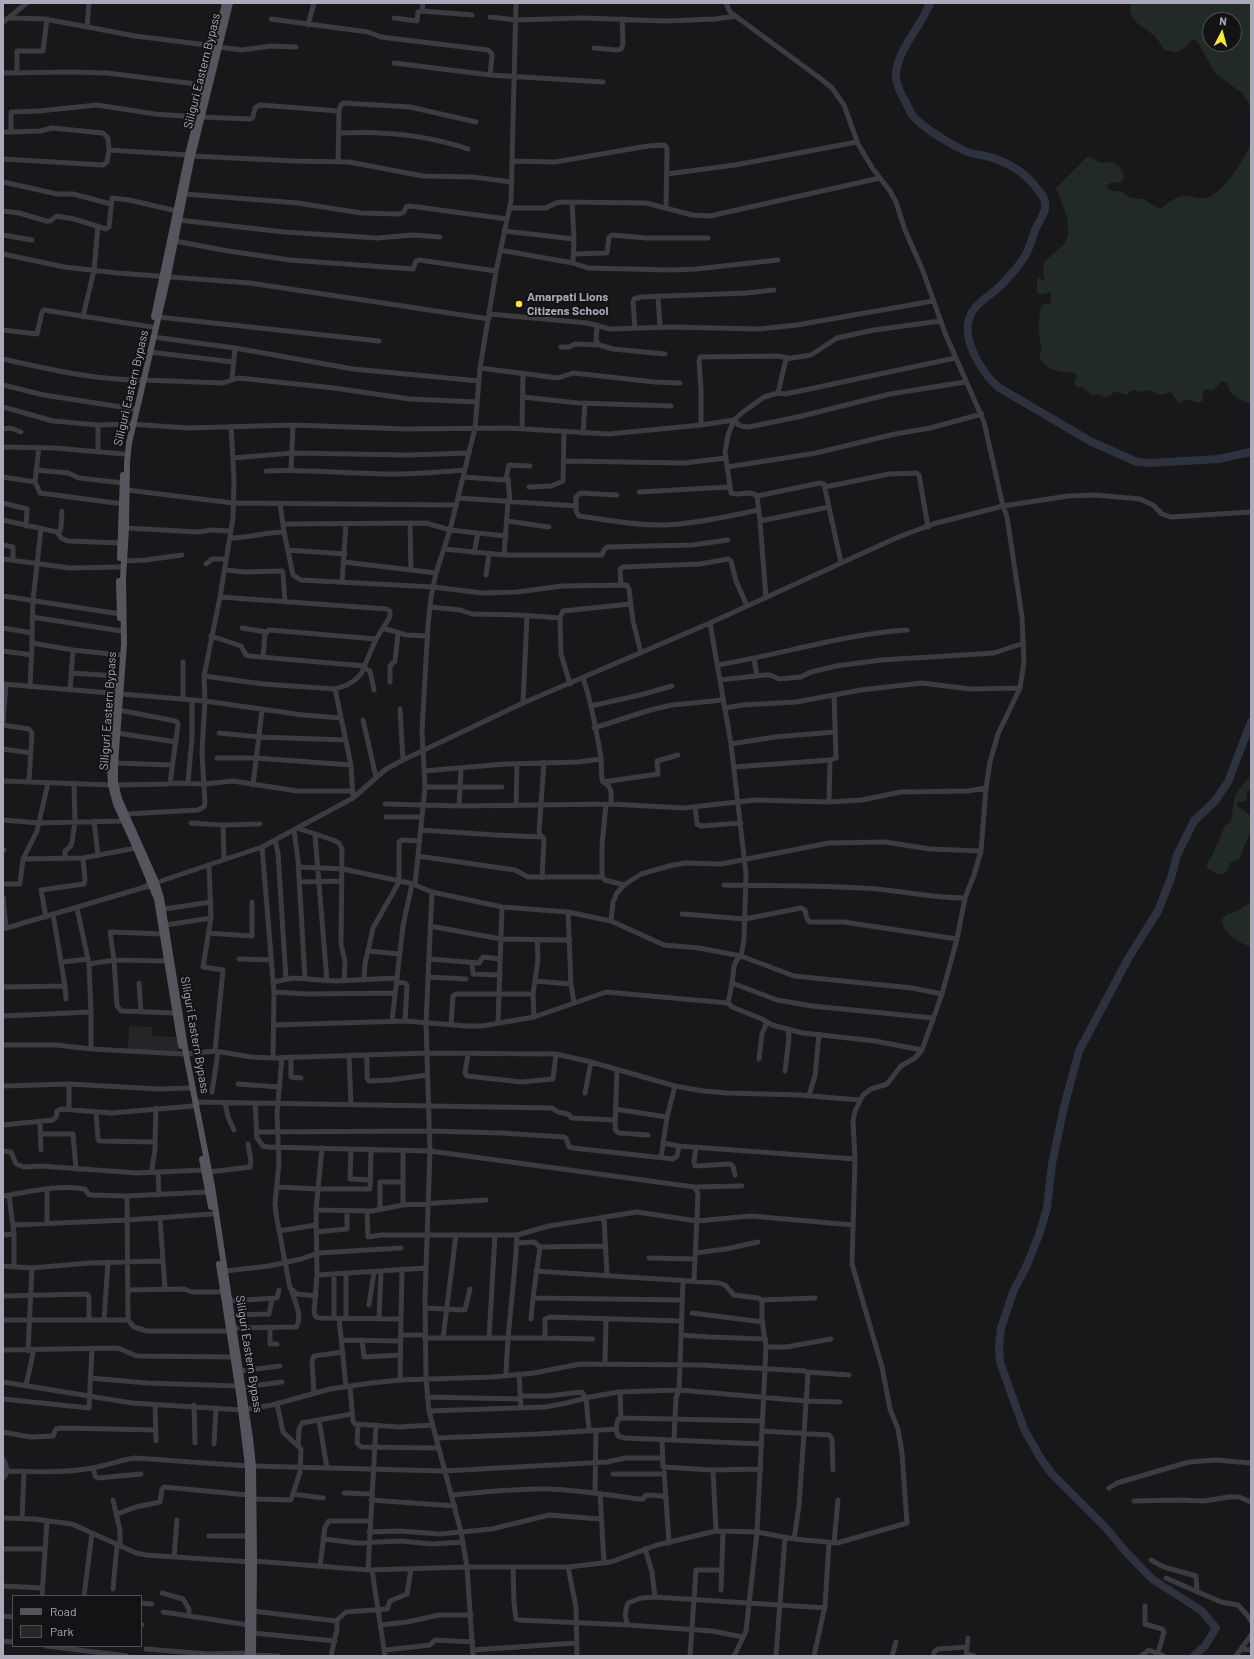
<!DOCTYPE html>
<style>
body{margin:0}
#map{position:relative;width:1254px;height:1659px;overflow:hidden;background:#18181a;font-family:Barlow,sans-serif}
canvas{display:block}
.frame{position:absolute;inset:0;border:4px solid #aaaaba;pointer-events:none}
.legend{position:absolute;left:12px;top:1595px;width:130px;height:52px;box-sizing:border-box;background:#131315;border:1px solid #4f4f57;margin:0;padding:5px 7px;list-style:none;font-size:12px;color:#aaaaba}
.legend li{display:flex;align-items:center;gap:8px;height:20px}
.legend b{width:20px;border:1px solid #4f4f57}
.north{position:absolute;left:1202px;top:12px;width:40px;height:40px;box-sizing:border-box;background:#131315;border:1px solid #4f4f57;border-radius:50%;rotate:6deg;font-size:11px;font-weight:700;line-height:16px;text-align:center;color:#aaaaba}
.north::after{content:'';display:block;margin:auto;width:14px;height:18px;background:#f6e834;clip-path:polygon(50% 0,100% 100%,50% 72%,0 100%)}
</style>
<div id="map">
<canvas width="1254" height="1659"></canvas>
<div class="frame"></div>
<ul class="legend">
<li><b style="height:5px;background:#55555e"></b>Road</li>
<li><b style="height:11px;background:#212a25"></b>Park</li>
</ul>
<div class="north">N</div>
</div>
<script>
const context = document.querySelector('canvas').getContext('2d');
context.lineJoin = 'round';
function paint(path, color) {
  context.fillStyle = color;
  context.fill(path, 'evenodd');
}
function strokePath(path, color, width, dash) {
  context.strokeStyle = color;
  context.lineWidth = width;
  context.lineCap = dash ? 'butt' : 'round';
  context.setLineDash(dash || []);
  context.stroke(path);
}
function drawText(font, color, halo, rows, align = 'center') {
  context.font = font + ' Barlow,sans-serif';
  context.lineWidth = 4;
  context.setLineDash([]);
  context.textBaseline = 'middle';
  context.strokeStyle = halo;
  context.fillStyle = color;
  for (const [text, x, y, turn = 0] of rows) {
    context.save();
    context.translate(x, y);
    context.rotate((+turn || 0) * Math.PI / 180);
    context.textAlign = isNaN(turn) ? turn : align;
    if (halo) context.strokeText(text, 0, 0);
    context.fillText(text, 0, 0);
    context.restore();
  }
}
const built = new Path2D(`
 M129,1026L152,1027V1036L176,1037L179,1052L128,1049Z`);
const green = new Path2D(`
 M1130,3H1251V107L1242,93L1216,74L1196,40L1192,39L1188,45L1178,52C1158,52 1164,43 1152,34C1140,24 1129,22 1130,3ZM1210,20H1234V44H1210Z
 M1251,144V404C1241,400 1228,396 1228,384L1223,381L1212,391L1207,389L1204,391L1202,401L1199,403L1186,399L1181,403L1178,402L1171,392L1160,395L1151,391L1146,390L1139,392L1133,390L1126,395C1113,389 1116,393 1105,398L1099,394L1092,395L1082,387H1076L1074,384L1077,375L1075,373C1061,372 1045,371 1039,356L1042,349C1038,335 1038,321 1041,306L1045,304L1051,303V294L1049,292L1043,295L1037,293V279L1039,277L1043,281H1045L1043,271L1044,262C1050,256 1057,251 1063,245C1076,229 1062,205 1056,188L1087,157C1094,157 1095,161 1102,163C1106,163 1104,162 1108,162C1117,161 1124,170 1124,178L1121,182L1110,183L1107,186V189L1113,191H1120L1131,198L1143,199L1160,209C1168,204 1175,195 1187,196C1193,196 1199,199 1205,198C1224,194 1243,160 1251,144Z
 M1251,775V786L1246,795L1247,799L1245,801L1239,802L1237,804L1238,807L1244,810L1250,816C1253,837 1244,842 1240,859L1230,863C1227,879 1216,876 1206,867L1220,839L1224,827L1231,821L1235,795L1239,789Z
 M1251,902V946H1249C1237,942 1223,934 1222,919L1227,914L1236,912Z`);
const river = new Path2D(`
 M930,3C921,27 899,47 896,73C895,81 901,95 905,101C908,106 910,113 914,117C926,130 951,144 967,152C971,154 977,154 982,155C1003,160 1022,169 1035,186C1039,191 1044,196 1045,202C1047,212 1039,221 1035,230C1033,236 1031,243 1028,250C1023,262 1006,281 996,290C987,297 978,302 972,312C958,335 981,372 998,387L1090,441L1137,462L1150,463L1218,459L1251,452
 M1194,1656L1205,1646L1216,1628L1202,1611L1152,1579L1126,1552L1106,1528L1053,1475L1041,1459L1024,1429L1000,1362L999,1346L1001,1328L1013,1292L1026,1267L1039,1235L1047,1208L1052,1164L1064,1107L1079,1051L1129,957L1158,911L1171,878L1177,855L1194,821L1215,801L1228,782L1251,722`);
const minor = new Path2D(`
 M423,3L422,11L472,15
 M516,3L511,201L496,271L480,368L475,428L450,530L436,573L431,597L428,625L422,731L425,787L415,885L432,892L502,907L568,912L601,919L611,921L664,945L699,948L741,956L794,976L912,988L942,994
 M490,17L516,20L583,18L665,21L715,19L736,16
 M8,18L45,19L135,36L215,46
 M394,18L417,21L418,12L422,11
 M271,19L368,32L381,37L488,50L492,54V56L490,75L603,82
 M3,22L27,3
 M308,25L314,3
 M87,27L89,3
 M218,47L242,50L271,46L296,47
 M594,48L617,50L621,49L623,44L622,19
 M394,63L490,75
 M17,72V51H43L47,19
 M3,73L71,72L107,73L204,85
 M201,117L251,119L253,117L255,108L260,105L339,111
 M3,132H11V112L39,111L97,105L155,114L197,117
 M11,132L40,131L52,128L103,133L108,138L109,150
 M339,133C382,131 427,135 468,149
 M192,156L295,161L349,162L423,176L473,177L512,182
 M3,159L103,165L107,162L109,150L188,155
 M513,161L555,162L648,146L664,145L667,148V151L666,207
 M338,162L339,111L341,105L343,103L410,107L476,122
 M667,174L735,165L857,142
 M3,182L57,194H73L111,204
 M185,194L298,203L361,213L400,214L404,212L406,207L410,206L507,219
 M572,202L574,239L573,263
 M510,208H546L556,203L561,202L646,203L692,215L710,216L880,178
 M3,211L19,213L46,221H50L57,216L74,219L106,229L109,227L112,198L129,200L177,211
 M179,220L284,232L377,238L413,235L440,237
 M504,231L574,239
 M3,235L32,240
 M175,241L228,251L290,260L413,269L416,261L419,260L496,271
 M500,250L573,263L588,268L670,270L696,269L778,260
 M3,254L64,267L118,273L250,283L489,319
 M574,254L607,253L609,237L612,235L646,238H708
 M658,296L660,328
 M490,314L587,323L610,329L671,327L759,329L797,325L933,301
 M83,317L94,270L98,226
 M158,317L379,341
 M597,325L596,340L599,345L613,349L665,354
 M635,328L633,302L634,299L641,297L746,293L774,290
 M3,330L37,334L42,312L44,310L152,327
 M153,337L235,348L353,369L479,381
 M561,347H569L575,344L599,345
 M150,352L233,362
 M3,359C48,369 94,380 140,380
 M480,368L558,378L573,373L655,382L680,383
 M232,379L235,348
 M144,380L222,383C229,382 232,379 239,378L334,388L410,399L477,402
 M3,385L44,395L134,409
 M778,393L785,394L814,388L955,358
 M523,397L578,403L671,406
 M3,407L53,421L65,422L98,425L130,424L188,428L293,425L406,429L508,428L609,434L701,425L734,420
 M734,420C738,426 742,427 749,427L802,416L890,394L965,382
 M98,425V452
 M701,425V389L699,361L700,357L777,356L789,358
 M3,429L10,428L21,432
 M522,429L523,373
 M583,433L585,403
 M3,447L55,448L123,454
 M39,447L35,482L40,493L123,504
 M233,458L292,453L408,455L469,453
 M564,461L684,463L726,458
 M727,467L816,453L895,434L930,428L982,414
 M36,470L68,473L79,478L123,483
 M291,470L293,425
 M266,471C308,469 351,474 394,474C417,474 441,472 464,470
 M3,477L35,482
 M463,477L504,480L506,478L509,465L530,466
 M529,487L551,486L563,481L564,432
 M825,487L889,474L917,473L919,475L928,527
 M127,490L233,503L457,505
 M639,492L729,487
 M617,495L580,493L576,497V511L579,516C607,520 637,526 665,525C696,524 728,516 759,510
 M757,496L820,483L824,484L841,563
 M458,498L576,506
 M3,503L27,509L26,526
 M280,503L284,532L293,575L301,580L433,587L482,593L517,592L562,586L627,585L629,589L633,621L641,653
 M3,520L57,532L61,538L68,541L121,543
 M507,521L549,527
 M760,521L829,507
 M410,523L411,570
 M283,524L426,523L450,530L506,536
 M126,528L198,532L212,530L231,531
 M59,534L61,527L62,511
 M230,538C249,538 266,532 284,532
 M3,545L13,547V560
 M444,549L504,555H602L604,550L607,547L692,545L728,540
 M288,550L345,554
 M474,553L478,533
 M504,555L508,501H510L508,479
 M3,559L70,568L120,567
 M124,561L146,560L182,555
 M344,562L436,573
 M206,564L212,559H226
 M225,570L245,572L282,571L283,573L285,602
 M486,575L489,554
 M342,581L346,524
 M621,584L620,569L623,567L700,564L728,559L731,561L736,581L747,606
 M3,596L120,614
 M220,597L387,609L390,611V617L376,639L361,674L355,680L347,685L335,689L351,765L353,798
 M766,598L760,521L757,496C750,489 739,497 731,493L725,452L728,435L734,420L743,412L764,397L778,393L786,359L811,355L837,338L874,330L941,321
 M430,607L460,610L472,614L519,615L560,618
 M32,617L121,631
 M710,623L731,744L746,874L744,940L741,956L736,961L734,967L732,983L728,1003L732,1007L762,1019L772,1025L803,1033L875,1041L922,1050
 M3,628L32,633L33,600L41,529
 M242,628L266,632
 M383,628L406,635L428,636
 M32,633V643L73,650L120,655
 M211,636L241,646L246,655L249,656L365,666
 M3,651L32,655
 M263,657L265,634L269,630L376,639
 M754,659L757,676
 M717,665C781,655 843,634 907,630
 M364,668L370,671L374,690
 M71,673L118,676
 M204,676L263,684L335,689
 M583,678C592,703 596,731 601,757C602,765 600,775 603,782C613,787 611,794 611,804
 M720,680L764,675H770L779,679L801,677L811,672L836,666L881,660L994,653L1024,643
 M390,682V666L395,661L398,633
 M3,684L205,701L303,715L341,718
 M570,684L561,654L560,618L563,611L630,604
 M30,687L32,643
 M70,690L73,650
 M183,699V662
 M523,703L527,616
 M591,706L640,695L672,686
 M725,708L742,705L796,702L861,690L922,683L970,689L1020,688
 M400,709L403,760
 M363,720L376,777
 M3,721L6,685
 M3,725L29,729L32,733L29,782
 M594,728L650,710L672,705L723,700
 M117,733L176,742
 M219,733L259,737L346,740
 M731,744L774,737L835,732
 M3,749L31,753
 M217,758H256L351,765
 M115,763L172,765
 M734,767L830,760
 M424,771L505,764L578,762L601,759
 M3,781L111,785
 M603,782L658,774L657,761L678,755
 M170,783L205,784L233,781L297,791H353
 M188,783L192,737V700
 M116,785L168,784L170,783L178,725L177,722L175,721L119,710
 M253,785L262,710
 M425,787H502
 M829,802L830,760L836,758L834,695
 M385,804L459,806L611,804L683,808L755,800L829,802L862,800L901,792L968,791L986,788
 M606,804L602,845V877L605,880L624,885
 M459,806L461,769
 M516,806L517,764
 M695,807L697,824L701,826L741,823
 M126,814L198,810L204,807L205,803L202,752L205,701L204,676L220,597L233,518L234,479L231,426
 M386,817H422
 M3,820L39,823L124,821
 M94,821L98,856
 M191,823L223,825L260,824
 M223,825L224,859
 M297,828L333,840L339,843L342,849L341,944L345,961L344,981
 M294,830L298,860L305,979
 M421,830L495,835L543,837
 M315,835L327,981
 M275,840L278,853L286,979
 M262,847L274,992L273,1058
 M3,850H4
 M418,856L515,870L528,877H602
 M23,859L83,858L136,848
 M65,859V851L70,847L72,842L75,822L74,783
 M209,866L211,918L203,967L223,970L215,1051
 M298,867L343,869L414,884
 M542,878L544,839L540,834L539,831L544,762
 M161,881L262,847L353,798L386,769L403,760L523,703L710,623L896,538L933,524L1003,506L1068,496L1095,495L1140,499L1153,505L1162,514L1171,517L1251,512
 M299,882L342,881
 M151,883L142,888L152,886
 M3,884H20L23,859L37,831L48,783
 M724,885C775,886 826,885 877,889C907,892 935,898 965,898
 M432,892L426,1023L430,1151L425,1297L426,1379L429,1411L461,1532L467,1567H568L611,1562L657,1545L716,1531L757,1532L794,1539L837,1543L907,1523L902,1453L898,1429L890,1409L882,1367L852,1264L855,1159L853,1121L855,1111L863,1095L871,1089L887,1084L901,1066L915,1058L922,1050L942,994L957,939L965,898L974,875L981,851L986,788L990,762L998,734L1020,688L1024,662L1022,617L1007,517L1003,506L984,422L945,333L923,271L905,230L896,202L890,191L873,169L858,144L844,105L832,88L821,79L730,12L726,3
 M3,897L6,928
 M77,908L89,964L91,1012V1049
 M164,909L211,902
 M568,912L571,984L574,1003
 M682,914L745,919L801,908L805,910L807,919L810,922H844L957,939
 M46,917L41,890L84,884L85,880L83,858
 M611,921L613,902L617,893L624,885L641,874L673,865L686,863L721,864L829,843L885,842L930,849L981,851
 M166,925L211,918
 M430,926L501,939L570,940
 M3,929L142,888
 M208,933L252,936V902
 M163,934L110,932L114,960L117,1006L121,1011L175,1013
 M369,951L399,954
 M239,959L271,960
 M429,959L479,963L483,957L500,959
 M62,962L88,959
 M472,963L473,974L499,975
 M89,964L114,960L167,961
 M428,977L466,979
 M364,980L365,964L373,928L399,882V842L402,840L420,841
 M535,981L571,984
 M273,982L294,978L334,981L397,978
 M396,982L405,983L407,985L405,1021
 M139,983L141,1012
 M732,983L777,1000L812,1006L933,1018
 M65,986L66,999
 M3,987L65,986L53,914
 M274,992L307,994L395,993
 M3,1016L91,1012
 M534,1017L533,994L538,959L537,940
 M392,1021L403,926L412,884
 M498,1023L502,907
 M274,1025L405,1021L466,1026H482L534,1017L606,992L728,1003
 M451,1025L453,996L456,994H533
 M3,1045H56L91,1049L183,1054
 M186,1054L215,1051L251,1057L273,1058L426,1053L556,1054L591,1062L675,1086L703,1091L727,1093L800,1095L859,1100
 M468,1054L465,1073L467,1076L522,1082L553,1079L556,1054
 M349,1055L351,1104
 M367,1055V1078L369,1081L390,1080L427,1075
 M282,1057L277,1113L279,1163L275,1203L276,1214L290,1288L297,1294L316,1296
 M291,1057V1077L301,1078
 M759,1059L762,1034L767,1022
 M617,1069L615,1130L619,1133L648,1135
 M785,1071L789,1038L788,1029
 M238,1084L279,1087
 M3,1086L69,1084L159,1089L190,1088
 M212,1092L218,1052
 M585,1093L591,1062
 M809,1095L815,1076L819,1034
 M195,1102L552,1108L558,1112L568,1114L572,1118L614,1120
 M225,1103L228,1117L234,1130
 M255,1103L257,1138L263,1146L267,1147L430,1151L694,1187L696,1189L698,1194L694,1281
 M69,1109V1084
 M615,1109L667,1117L675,1086
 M96,1113L98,1139L99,1141L155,1142L156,1108
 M40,1121L41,1150
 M3,1125L53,1120L56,1117L57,1111L61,1109L112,1113L193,1106
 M256,1132L429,1131L501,1133L564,1137L566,1138L569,1147L573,1148L673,1159L677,1156L679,1146L855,1159
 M40,1134H73L76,1169
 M663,1143L679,1146
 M696,1147L694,1162L695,1166L730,1164L733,1166L735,1175
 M351,1149L350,1179L371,1180
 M371,1150L370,1189H318L316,1210L317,1275L314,1313L316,1317L319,1318L401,1319L400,1380
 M3,1151L11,1152L16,1164L24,1167L41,1166L137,1173L204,1170
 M661,1158L667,1117
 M152,1172C152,1161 156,1153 155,1142
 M158,1172L159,1195
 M209,1172L250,1167L251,1161L248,1144
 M277,1187L318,1189L322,1148
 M694,1187L742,1186
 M47,1189V1223
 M9,1195L14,1234V1267
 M3,1196C30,1192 58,1184 85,1189L88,1194L92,1195L127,1196L208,1192
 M127,1196L128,1320
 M403,1205V1150
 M316,1210L372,1211L403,1205L486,1200
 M380,1210V1182H403
 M367,1211L368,1237L381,1235H517C515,1282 507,1329 506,1376
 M160,1218L165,1289
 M604,1218L607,1275
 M13,1225L127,1220L212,1214
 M279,1231L316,1225
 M316,1232L347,1229V1211
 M3,1235L14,1234
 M517,1235L549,1226L637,1212L697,1221L751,1216L853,1225
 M516,1243L534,1242L540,1247L606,1246
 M540,1247L533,1298L682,1300
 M695,1253L726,1249L758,1242
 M649,1258L695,1259
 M3,1266L32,1268L89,1263L163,1261
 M225,1271L269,1266L301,1259L318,1253L401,1248
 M536,1271L719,1283L725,1285L734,1295L758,1298L762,1300V1320L766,1347L757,1532L746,1631L734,1656
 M346,1273V1318
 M317,1275L426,1268
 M128,1290L184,1289L192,1292H223
 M3,1296L86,1294L88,1295L89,1298V1320
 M762,1300L815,1298
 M229,1301L277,1298L279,1290
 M369,1305L374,1272
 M425,1308L465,1310L470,1289
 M692,1313L763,1322
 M231,1315L269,1314L272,1299
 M334,1318V1274
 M339,1318L346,1387
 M379,1318L381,1272
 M401,1319L402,1269
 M531,1319L533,1298
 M3,1320H128L134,1327L147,1331H229
 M104,1320L108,1262
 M270,1327V1344H277
 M233,1328L296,1327C303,1318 295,1302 292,1292
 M401,1335H425
 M681,1335L710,1337L766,1339
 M425,1338H545L593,1339
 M443,1338L456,1235
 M489,1338L495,1235
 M545,1338V1319L550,1317L681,1321
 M342,1340L401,1341
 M362,1340L364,1357L400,1355
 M766,1347H786L831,1339
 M3,1350L118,1348L137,1356L233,1357
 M28,1351L32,1268
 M605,1363L606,1319
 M240,1371L280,1366
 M807,1372L849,1375
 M519,1374L521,1408
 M90,1378L147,1383L238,1386
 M3,1382L132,1403L241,1410L272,1405L330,1389L371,1383L400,1380L493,1377L534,1373L580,1364L701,1365L805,1371L808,1374L799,1506L794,1539
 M26,1386C28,1374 32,1363 33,1351
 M350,1386L353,1421L355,1424L398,1427L433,1425
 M243,1387L282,1382
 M620,1392L621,1418
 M314,1393L312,1361L314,1356L343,1352
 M520,1396H548L582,1392L586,1398L589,1430
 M427,1397L520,1399
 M3,1399L89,1408L92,1349
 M155,1405L156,1441
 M194,1405L195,1443
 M429,1411L545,1407L567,1403L590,1397L618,1392L679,1390L806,1401L840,1402
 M319,1420L327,1468
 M762,1421L623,1418L618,1419L616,1429L618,1436L625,1438L762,1444
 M358,1425L357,1443L361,1447L438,1448
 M762,1431L829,1435L832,1439L833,1470
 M3,1432L30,1437L53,1436L56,1429L60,1428L156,1430
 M436,1438L538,1434L616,1429
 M662,1439L663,1467L713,1470L761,1469
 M674,1439L676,1398L679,1390L680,1365L683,1280
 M214,1444L216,1408
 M298,1446L299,1429L302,1423L352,1414
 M3,1459C7,1465 9,1474 3,1478
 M253,1466L444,1471L607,1462L625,1458H663
 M93,1468L95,1476L98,1478L141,1474
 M713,1470L716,1531
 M7,1471C34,1472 66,1473 92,1468C106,1466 120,1460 135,1458L248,1466
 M664,1472L666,1498
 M613,1474H664
 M1109,1488L1117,1483L1189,1462L1216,1460L1251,1463
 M595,1492L596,1430
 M344,1493L372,1494
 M600,1493L604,1562
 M293,1494L323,1498
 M451,1495C484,1492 517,1488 549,1489C579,1490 608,1495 638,1499H643L646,1495L663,1496L666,1499L669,1543
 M253,1499L291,1500L300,1472L301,1449L283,1432L277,1403
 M113,1500L120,1531V1546
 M371,1500L455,1506
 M1134,1501L1179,1500L1204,1501L1229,1497H1239L1251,1502
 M117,1514L136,1507L160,1502L162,1489L164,1487L248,1495
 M3,1518L34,1519L72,1524L136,1553L146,1555L251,1562
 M22,1519L24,1472
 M369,1532L400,1531L440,1534L461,1532L492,1529L549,1515L600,1519
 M209,1536H249
 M323,1539L357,1543L401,1541L432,1544L463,1542
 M834,1543L838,1500
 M3,1549H45
 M645,1549L652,1572L655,1597
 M174,1557L177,1520
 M1151,1560L1164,1567L1196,1576L1197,1592
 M254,1561L368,1570L467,1567L473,1656
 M320,1566L325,1527L329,1521H370
 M513,1567L514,1602L516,1619L519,1620L628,1625L712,1631L743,1637
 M568,1567L576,1607L577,1656
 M368,1570L376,1426
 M372,1570L385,1656
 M1166,1578L1221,1602L1238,1605L1247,1615L1251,1621
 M3,1586L43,1588
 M113,1589L117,1544
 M721,1590L723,1532
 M162,1593L183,1599L189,1609V1616
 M42,1596L47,1521
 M84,1596L92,1533
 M141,1603L152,1604
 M1145,1606V1624L1162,1629L1164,1632L1158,1653
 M253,1611L336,1621L337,1623V1629L331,1656
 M163,1612L248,1625
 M3,1616L13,1617
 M336,1621L346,1612L387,1609L390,1601L407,1594L411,1569
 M141,1625H142
 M381,1625L407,1622L439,1615H471
 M628,1625C624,1617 625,1611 628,1603L641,1598L655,1597L825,1608
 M253,1633L335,1641
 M3,1641L13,1642
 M46,1646L127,1656
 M146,1649L208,1654L248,1653
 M1241,1649L1251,1650
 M385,1650L430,1645L435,1640L473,1642
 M473,1650L576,1643
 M967,1654L974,1656
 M253,1655L279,1656
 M690,1656L696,1570H722
 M776,1656L785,1537
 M814,1656L825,1606L829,1543
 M892,1656L896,1642
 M934,1656V1652L938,1649L967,1647
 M966,1656L968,1638
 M1141,1656L1149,1650L1164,1656
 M1236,1656L1251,1635`);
const major = new Path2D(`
 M230,3L192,156L168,276L129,443L127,463L126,528L123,578L124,644L115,764V782L119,799L156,882L161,898L186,1054L212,1186L250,1438L253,1466L254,1561L253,1656
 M154,317L188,155L225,3
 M120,558L123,475
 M119,581L120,618
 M118,683L110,766L111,785L116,804L136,848L157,899L181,1046
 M202,1159L211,1207
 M219,1264L239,1393L248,1466V1656`);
const markers = [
 [519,304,4,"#f6e834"]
];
const streetNames = [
 ["Siliguri Eastern Bypass",202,71,-76],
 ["Siliguri Eastern Bypass",131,388,-77],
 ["Siliguri Eastern Bypass",108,711,-86],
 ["Siliguri Eastern Bypass",195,1035,80],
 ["Siliguri Eastern Bypass",249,1354,81]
];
const poiNames = [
 ["Amarpati Lions",527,297],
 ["Citizens School",527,311]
];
paint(built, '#252427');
paint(green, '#212a25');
strokePath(river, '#2d323e', 8);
strokePath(minor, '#3b3b41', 5);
strokePath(major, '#55555e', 6);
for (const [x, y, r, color] of markers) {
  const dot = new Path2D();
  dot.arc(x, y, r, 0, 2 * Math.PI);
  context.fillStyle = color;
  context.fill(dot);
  strokePath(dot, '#131315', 1.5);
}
drawText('12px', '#aaaaba', '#131315', streetNames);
drawText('bold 12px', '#aaaaba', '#131315', poiNames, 'left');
</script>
